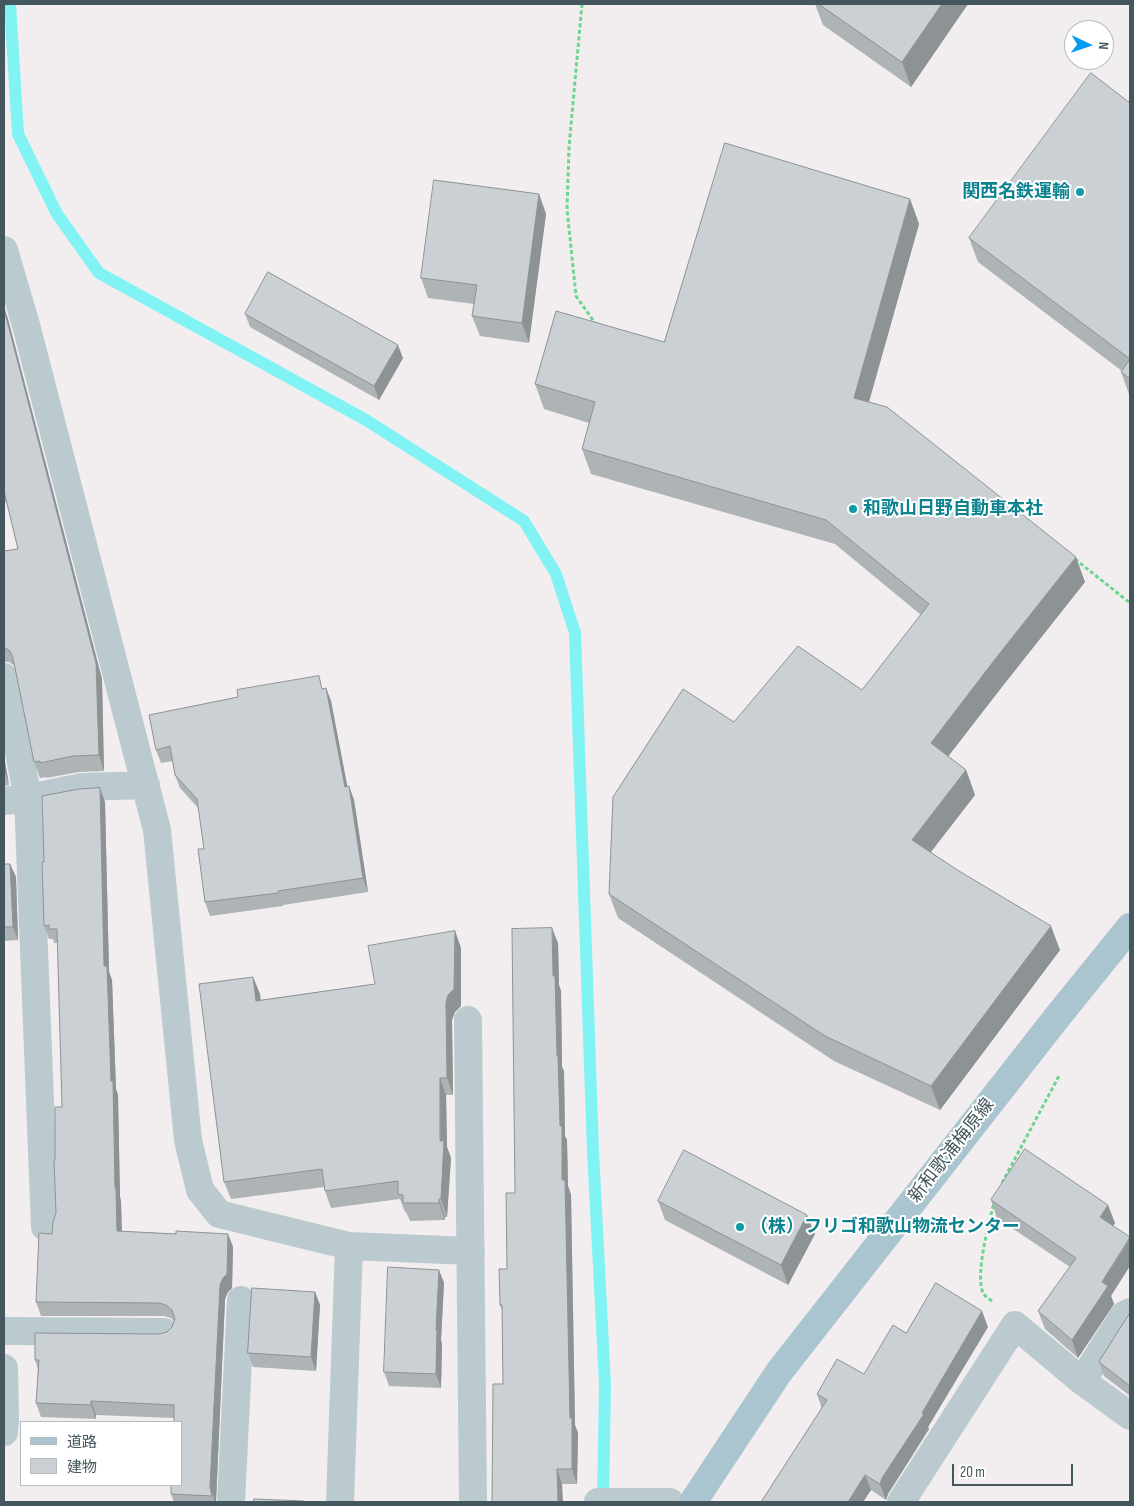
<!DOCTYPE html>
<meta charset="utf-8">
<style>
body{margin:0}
#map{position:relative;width:1134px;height:1506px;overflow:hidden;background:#f2eeef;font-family:"Sofia Sans Condensed","Noto Sans JP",sans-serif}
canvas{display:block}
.frame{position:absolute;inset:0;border:5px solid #45575e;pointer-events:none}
.legend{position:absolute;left:20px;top:1421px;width:162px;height:65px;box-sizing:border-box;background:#fff;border:1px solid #b5bcbf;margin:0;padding:6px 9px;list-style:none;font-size:15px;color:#45575e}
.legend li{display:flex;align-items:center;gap:10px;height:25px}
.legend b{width:25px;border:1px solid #b5bcbf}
.north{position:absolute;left:1064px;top:20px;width:50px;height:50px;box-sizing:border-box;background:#fff;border:1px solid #b5bcbf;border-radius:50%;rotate:93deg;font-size:14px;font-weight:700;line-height:20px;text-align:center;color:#45575e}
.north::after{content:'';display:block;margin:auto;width:18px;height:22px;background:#069bf3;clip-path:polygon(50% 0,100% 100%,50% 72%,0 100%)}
.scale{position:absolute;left:952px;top:1464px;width:121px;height:22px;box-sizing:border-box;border:2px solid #45575e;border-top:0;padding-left:6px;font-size:15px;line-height:18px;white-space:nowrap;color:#45575e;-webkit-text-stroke:4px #fff;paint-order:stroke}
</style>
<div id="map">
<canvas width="1134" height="1506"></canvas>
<div class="frame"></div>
<ul class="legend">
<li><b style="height:6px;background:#abc5d0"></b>道路</li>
<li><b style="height:14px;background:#cad0d4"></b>建物</li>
</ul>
<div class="north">N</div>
<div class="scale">20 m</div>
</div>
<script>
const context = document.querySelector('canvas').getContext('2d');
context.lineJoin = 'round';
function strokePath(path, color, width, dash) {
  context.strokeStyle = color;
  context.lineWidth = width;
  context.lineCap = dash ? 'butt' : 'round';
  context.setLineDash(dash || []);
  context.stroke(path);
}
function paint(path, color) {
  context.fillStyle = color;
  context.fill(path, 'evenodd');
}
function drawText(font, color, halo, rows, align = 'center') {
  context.font = font + ' "Sofia Sans Condensed","Noto Sans JP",sans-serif';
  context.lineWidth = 4;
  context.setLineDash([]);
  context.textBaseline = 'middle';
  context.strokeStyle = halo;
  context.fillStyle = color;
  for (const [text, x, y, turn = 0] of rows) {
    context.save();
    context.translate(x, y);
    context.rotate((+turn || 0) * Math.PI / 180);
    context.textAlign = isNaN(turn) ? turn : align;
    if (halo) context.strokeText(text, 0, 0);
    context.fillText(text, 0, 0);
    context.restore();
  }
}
const stream = new Path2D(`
 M10,4L18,134L57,214L99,273L366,420L524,521L556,574L575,633L593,1151L605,1384L603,1502`);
const path = new Path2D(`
 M582,4L569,147L567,209L576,296L595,323L598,324
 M1075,559L1130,603
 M1002,1183L1060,1074
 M992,1301C989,1299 985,1296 983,1293C975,1275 989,1222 994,1203`);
const minor = new Path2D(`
 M4,250L26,325L157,830L188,1140L200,1190L219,1214L349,1246L471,1251
 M4,677L28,798L45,1227
 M4,801L28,798L82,787L146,785
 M468,1020L473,1502
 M4,1331L164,1332
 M4,1368L5,1421L4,1432
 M1082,1381L1130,1416
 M231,1502L241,1300
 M340,1502L349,1246
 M598,1502H670
 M901,1502L1015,1325L1082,1381L1124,1315L1130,1312`);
const primary = new Path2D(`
 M693,1502L779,1372L1058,1016L1130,927`);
const wall = new Path2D(`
 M815,4H968L911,87L823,25Z
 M1130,103V397L1121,372L1122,371L978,262L969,238Z
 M539,194L546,214L529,343L480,336L472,316L474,304L428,298L421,278Z
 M910,199L919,224L869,402L1085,582L1005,683L948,756L966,770L975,795L930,852L1060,950L940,1110L834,1061L618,918L609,894L734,722L862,690L921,615L835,544L591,474L582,449L589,423L544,409L535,384L664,342Z
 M4,307L8,319L102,679L104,771L79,772L46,778V777L40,778L34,762L15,666L9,662H4V551L18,549L7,502L4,503Z
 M245,314L403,358L379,400L250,327Z
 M326,688L331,701L347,786H349L354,800L368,892L283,905V906L210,916L205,902L204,849L199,809L180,788L175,775L173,761L161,763L156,750Z
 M4,756L9,785L4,786Z
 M105,802L109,972L112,980L116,1089L118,1095L120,1197L121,1201L122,1231L176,1234H228L233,1247L232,1288L228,1292L225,1299L216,1502H174L171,1494L174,1418L96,1415V1419L41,1417L36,1403L38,1369L35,1360L159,1334L167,1332L172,1327L174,1321L171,1318L164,1316H41L36,1302L52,1234L56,1213L55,1160L62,1107L58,943H54L53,939H49L44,926V862Z
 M4,864H10L16,877L18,940L4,941Z
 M455,931L461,948V1006L455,1012L452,1020L453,1095H446L447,1147L451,1158L447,1217H445V1220L410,1221L406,1212H405L400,1199L331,1208L325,1191L324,1187L231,1199L224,1182L253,977L260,994V1000L375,984Z
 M558,943L559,985L561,991L562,1067L564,1071L565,1136L567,1140L568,1186L571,1195L575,1425L578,1433L577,1484H562L503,1384L502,1310L500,1305L507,1269L515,1193Z
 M991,1200L1115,1223L1113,1226L1111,1296L1114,1304L1078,1358L1045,1329L1038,1311L1070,1267L997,1218Z
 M658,1201L815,1234L788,1285L665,1220Z
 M439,1270L444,1283L441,1340L442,1344L441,1388L389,1386L384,1372Z
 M315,1292L320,1305L316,1371L253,1367L248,1353Z
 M1130,1313V1396L1104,1376L1099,1362Z
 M988,1327L928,1427L929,1429L888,1494L886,1500L871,1490L863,1502H761L822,1409L817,1394L864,1374L906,1333Z`);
const shadedWall = new Path2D(`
 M942,4H968L911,87L902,62Z
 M539,194L546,214L529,343L522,323Z
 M910,199L919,224L863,423L854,398Z
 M4,307L8,319L102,679L104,771L99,755Z
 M398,345L403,358L379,400L374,386Z
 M1076,557L1085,582L1005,683L940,767L931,743L996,658Z
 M326,688L331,701L350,800L345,787Z
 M4,756L9,785L4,769Z
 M966,770L975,795L921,865L912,840Z
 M349,786L354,800L368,892L363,878Z
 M100,788L105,802L109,972L112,980L116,1089L118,1095L120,1197L121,1201L122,1244L117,1231L115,1188L104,966Z
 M10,864L16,877L18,940L13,927Z
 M1051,926L1060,950L940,1110L931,1086Z
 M552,928L558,943L559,985L561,991L562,1067L564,1071L565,1136L567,1140L568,1186L571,1195L575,1425L578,1433L577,1484L572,1469L562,1180L553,976Z
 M455,931L461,948V1006L455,1012L452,1020L453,1095L447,1078L446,1003Z
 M253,977L260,994L263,1018L256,1001Z
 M440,1078L446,1095L447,1147L451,1158L447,1217L441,1199Z
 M439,1199L445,1217V1220L439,1203Z
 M1108,1205L1115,1223L1107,1235L1100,1217Z
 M807,1215L815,1234L788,1285L781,1265Z
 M228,1234L233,1247L232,1288L228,1292L225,1299L216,1502H215L210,1487L220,1285Z
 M1130,1238V1266L1111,1296L1114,1304L1078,1358L1072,1340L1102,1282Z
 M439,1270L444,1283L441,1340L442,1344L441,1388L436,1374V1330Z
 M315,1292L320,1305L316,1371L311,1357Z
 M982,1311L988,1327L928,1427L929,1429L888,1494L886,1500L880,1484L882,1478Z
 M91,1401L96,1415V1419L91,1405Z
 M557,1469L562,1484L563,1502H558Z
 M865,1475L871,1490L863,1502H848Z`);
const building = new Path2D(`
 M819,4H942L902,62Z
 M1091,73L1130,103V379L1121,372L1130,359L969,238Z
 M725,143L910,199L854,398L887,407L1076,557L996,658L931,743L966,770L912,840L959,871L1051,926L931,1086L825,1036L609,894L613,797L683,689L734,722L798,646L862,690L929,604L826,520L582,449L595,402L535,384L556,311L664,342Z
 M434,180L539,194L522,323L472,316L477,285L421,278Z
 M268,272L398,345L374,386L245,314Z
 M4,309L96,663L99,755L73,756L40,763V761L34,762L13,658L10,651L4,647V551L18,549L4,491Z
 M319,676L322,689L326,688L345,787L349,786L363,878L278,891V893L205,902L198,849H204L197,799L175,775L170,746L156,750L149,715L238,697L237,690Z
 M100,788L104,966H107L111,1081H113L115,1188H116L117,1231L176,1234V1231L228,1234L227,1274L223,1278L220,1285L210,1487L212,1496L171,1494V1485H181V1422H174V1405L91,1401V1405L36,1403L39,1360H35V1333L159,1334L167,1332L172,1327L175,1319L172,1310L166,1305L159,1303L36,1302L39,1233L52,1234L53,1222L56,1213L54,1160H55V1107H62L57,929H49V925L44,926L42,862H44L42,796L79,789Z
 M4,864H10L13,927H4Z
 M552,928L553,976H555L557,1056H558L560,1126H562V1180H565L570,1418H572V1469H557L558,1502H492L493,1384H503L502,1305H500L499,1269H507L506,1193H515L512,929Z
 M455,931L454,989L448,995L446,1003L447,1078H440V1141H444L441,1199H439V1203H403V1195L398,1194V1181L325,1191L322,1169L224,1182L199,984L253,977L256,1001L375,984L368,946Z
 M1025,1149L1108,1205L1100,1217L1130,1237L1102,1282L1108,1286L1072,1340L1038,1311L1076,1258L991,1200Z
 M684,1150L807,1215L781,1265L658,1201Z
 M388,1267L439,1270L436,1330H437L436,1374L384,1372Z
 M936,1283L982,1311L922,1413L924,1414L882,1478L880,1484L865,1475L848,1502H761L827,1400L817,1394L837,1359L864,1374L893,1325L906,1333Z
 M252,1288L315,1292L311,1357L248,1353Z
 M1130,1313V1386L1099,1362Z
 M254,1499L304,1501V1502H254Z`);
const markers = [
 [1080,192,5,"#0f9aa8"],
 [853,509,5,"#0f9aa8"],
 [740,1227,5,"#0f9aa8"]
];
const cultureNames = [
 ["関西名鉄運輸",1070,192,"right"],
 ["和歌山日野自動車本社",863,509],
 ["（株）フリゴ和歌山物流センター",750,1227]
];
const streetNames = [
 ["新和歌浦梅原線",952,1151,-52]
];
strokePath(stream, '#81f3f5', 12);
strokePath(path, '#6dd58e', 3, [4, 2.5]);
strokePath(minor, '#bbcacf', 28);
strokePath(primary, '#abc5d0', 28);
paint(wall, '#aeb3b6');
paint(shadedWall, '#8d9294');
paint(building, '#cad0d4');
strokePath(building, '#8d9294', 1);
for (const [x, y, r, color] of markers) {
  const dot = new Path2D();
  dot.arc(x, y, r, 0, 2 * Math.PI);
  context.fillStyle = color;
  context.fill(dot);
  strokePath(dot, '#fff', 2);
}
drawText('bold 18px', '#0d838f', '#fff', cultureNames, 'left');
drawText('18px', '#45575e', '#fff', streetNames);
</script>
